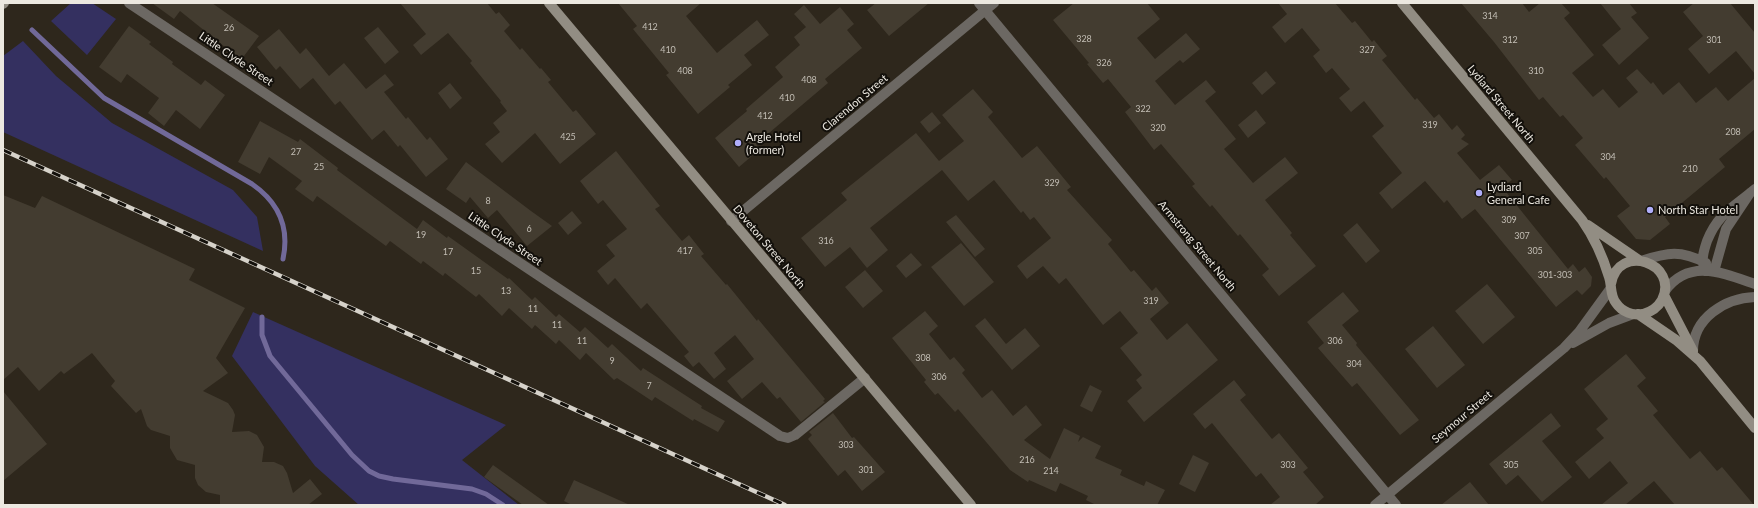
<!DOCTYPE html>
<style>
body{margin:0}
#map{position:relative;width:1758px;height:508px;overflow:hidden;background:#2e271c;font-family:Lato,sans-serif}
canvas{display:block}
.frame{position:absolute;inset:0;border:4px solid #ece8e0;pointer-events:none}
</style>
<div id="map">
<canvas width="1758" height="508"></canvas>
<div class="frame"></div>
</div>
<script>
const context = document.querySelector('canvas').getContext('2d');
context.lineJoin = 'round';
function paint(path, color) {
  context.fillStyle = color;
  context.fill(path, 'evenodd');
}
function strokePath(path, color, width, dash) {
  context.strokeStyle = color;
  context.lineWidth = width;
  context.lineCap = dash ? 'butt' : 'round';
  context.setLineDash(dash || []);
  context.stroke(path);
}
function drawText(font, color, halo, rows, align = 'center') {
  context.font = font + ' Lato,sans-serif';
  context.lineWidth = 4;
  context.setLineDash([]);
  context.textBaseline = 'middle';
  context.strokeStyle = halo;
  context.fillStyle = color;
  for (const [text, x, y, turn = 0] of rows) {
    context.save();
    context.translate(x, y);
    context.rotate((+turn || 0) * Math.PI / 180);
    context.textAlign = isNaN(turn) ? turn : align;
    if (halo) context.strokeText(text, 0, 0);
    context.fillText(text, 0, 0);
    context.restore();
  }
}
const green = new Path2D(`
 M71,3H92L116,19L87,55L51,21Z
 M23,41L56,76L112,123L233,190L257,217L263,251L3,132V56Z
 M253,312L506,425L462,460L519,505H359L315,466L232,356Z`);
const stream = new Path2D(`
 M32,30L104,98L252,184C278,202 290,226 283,259
 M262,317V335L270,356L352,455L369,471L379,476L393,479L472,489L486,494L503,505`);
const building = new Path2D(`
 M152,3H212L259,36L241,60L180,11L174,19Z
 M400,3H487L496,14L499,12L510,25L504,31L520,50L522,48L540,69L541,68L551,80L548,82L573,112L576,110L596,134L560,164L535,133L502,163L485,144L500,132L493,123L507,111L500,102L501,101L470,63L472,61L448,33L421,55L413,45L426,34Z
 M618,3H701L686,16L717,53L757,20L769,35L744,55L752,65L728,85L730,87L698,114L666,75L669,73L633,29L637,26Z
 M876,3H929L889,36L867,10Z
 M1074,3H1147L1160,19L1137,38L1155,59L1186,33L1200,49L1183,63L1180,60L1155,81L1175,105L1206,80L1216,92L1205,101L1236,139L1224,149L1253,183L1285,157L1298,173L1265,200L1292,233L1290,235L1316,266L1279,296L1262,275L1269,269L1240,234L1238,236L1212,205L1210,207L1192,186L1195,184L1161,144L1154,150L1125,112L1131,107L1108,79L1103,83L1087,64L1089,63L1053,20Z
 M1278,3H1335L1352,23L1355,21L1372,42L1374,40L1387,56L1382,60L1415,100L1417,98L1434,118L1439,114L1452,130L1457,125L1465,135L1461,139L1469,144L1457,153L1480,180L1499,165L1512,180L1502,187L1568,269L1573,264L1579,272L1585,267L1592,277L1591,286L1582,295L1577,290L1556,307L1475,209L1462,219L1447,200L1444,203L1425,181L1392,209L1379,193L1402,173L1372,136L1384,126L1364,101L1351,112L1339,98L1350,89L1332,68L1326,73L1313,56L1320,50L1302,28L1285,43L1272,27L1287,14Z
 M1461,3H1522L1529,12L1540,3H1561L1570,13L1564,18L1594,55L1572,73L1593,97L1603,89L1619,108L1638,92L1626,78L1637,69L1651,84L1653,82L1663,95L1679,82L1696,103L1716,87L1728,101L1755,78V129L1719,159L1725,167L1665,217L1670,224L1650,240L1636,239L1617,216L1630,206L1606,177L1604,179L1575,145L1583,138L1563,115L1560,117L1543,97L1539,100L1494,42Z
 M1600,3H1629L1637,13L1631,17L1649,38L1619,65L1602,45L1621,29Z
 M1694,3H1730L1755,33V74L1736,51L1709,74L1688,49L1703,36L1683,12Z
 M804,5L820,24L840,7L854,24L847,30L862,48L825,79L828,83L756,144L760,149L739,167L715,138L747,111L746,109L783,77L775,67L800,45L794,37L806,27L794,14Z
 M129,26L151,42L149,44L173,62L172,64L201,85L205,80L225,95L200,129L176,110L164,126L148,113L159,98L127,74L121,83L99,67Z
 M378,27L399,52L385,64L364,38Z
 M279,29L300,54L306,48L329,76L344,63L366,89L385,74L394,85L384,92L406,119L408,117L427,140L430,137L448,159L426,177L400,145L398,147L384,130L372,140L340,101L335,105L313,78L300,89L280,66L276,70L257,47Z
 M1266,71L1276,83L1262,95L1252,83Z
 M450,83L462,98L450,109L438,93Z
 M973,89L993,112L988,117L1022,158L1037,146L1071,187L1067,190L1112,240L1108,244L1131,272L1134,270L1152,291L1156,287L1169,303L1150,319L1167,340L1187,323L1218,360L1144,422L1127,401L1142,388L1136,380L1142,375L1120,348L1138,333L1120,311L1103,325L1066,278L1059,284L1043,266L1027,279L1017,266L1051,238L1034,217L1030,220L1023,211L1021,213L994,180L968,201L942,170L870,228L888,250L867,268L850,247L825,267L801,238L847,200L841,193L916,133L939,161L964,141L942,115Z
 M1256,110L1266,123L1248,138L1238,125Z
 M932,112L941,123L929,133L920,122Z
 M260,121L298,142L300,139L338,168L337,170L417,229L423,220L447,238L448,236L508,279L509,278L532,300L535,297L556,317L559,314L580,332L585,327L608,348L612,344L641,371L643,368L702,406L701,408L725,421L718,432L694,419L693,421L655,397L652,401L617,378L614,380L586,353L580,360L559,340L556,344L535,325L532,329L509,308L502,316L479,294L476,297L445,273L443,276L423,261L421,264L390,241L386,246L317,196L313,202L295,189L302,181L269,157L260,174L238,162Z
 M616,151L660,206L655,209L682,241L689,235L704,254L701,256L726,285L727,284L757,321L758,319L825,399L823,401L825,402L801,422L780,397L777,399L762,382L742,399L727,381L754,359L735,335L714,353L726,369L714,379L699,362L693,367L684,356L689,352L647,303L641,309L615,278L608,285L597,271L615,256L606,245L627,229L603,200L598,204L580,181Z
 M466,162L531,211L552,226L527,246L497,210L488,218L470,197L466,203L446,189Z
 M3,195L35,208L42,196L195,269L189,280L245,308L216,358L228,373L203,391L228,403L233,410L235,415L232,432L249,431L257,435L264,447L262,462H274L283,466L287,473L293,493L310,479L322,494L308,505H220V495L206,492L198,485L195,478V465L177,460L170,448V436L151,430L147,426L141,409L136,413L111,386L115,381L92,353L64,374L61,371L39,391L18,367L3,380Z
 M572,211L582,223L568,235L558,223Z
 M956,215L985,249L975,257L946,222Z
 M1357,223L1380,251L1366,263L1343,235Z
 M961,243L994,282L964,306L931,267Z
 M911,253L922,265L906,278L896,266Z
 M865,270L883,291L863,308L845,287Z
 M1487,284L1515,317L1483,344L1455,311Z
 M1343,292L1359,311L1342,325L1357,343L1356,345L1419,420L1400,435L1357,383L1352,387L1318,348L1324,343L1307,322Z
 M925,311L938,326L929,334L950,360L954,357L965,370L962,373L982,398L992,390L1013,416L1026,405L1042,425L1024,440L1050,459L1064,428L1080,436L1078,442L1083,437L1101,446L1095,458L1122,470L1120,475L1144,486L1146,481L1165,490L1157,505H1096L1086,500L1088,496L1060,483L1056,492L1029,480L1028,482L1010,470L958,409L955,412L938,393L935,395L924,382L926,380L892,338Z
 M985,318L1006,344L1025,328L1040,346L1012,370L975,326Z
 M1433,326L1465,365L1437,388L1405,349Z
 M1626,354L1646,378L1637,386L1658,411L1653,415L1690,459L1700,451L1717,471L1722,467L1754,505H1675L1654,481L1625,505H1601L1628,483L1610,461L1589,479L1575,462L1604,438L1596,429L1608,419L1584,389Z
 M1234,380L1246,395L1240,400L1272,439L1279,433L1308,468L1303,472L1324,497L1315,505H1270L1280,497L1261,473L1256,477L1212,423L1205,429L1193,414Z
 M1090,385L1102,391L1092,412L1080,406Z
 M3,391L47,444L3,481Z
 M833,413L852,438L854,437L885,472L862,491L845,470L838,476L808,439L812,435L809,432Z
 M1551,413L1561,426L1542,441L1572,477L1542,502L1518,475L1506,485L1489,464Z
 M1193,455L1209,463L1195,492L1179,484Z
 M493,465L549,505H523L484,477Z
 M574,480L630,505H572L564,501Z
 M1470,482L1489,505H1441Z`);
const street = new Path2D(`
 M129,3L780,436L788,438L795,435L865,378
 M979,3L1396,505
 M1750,193L1726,229L1715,268L1705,271C1701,260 1703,253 1707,241C1718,213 1734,207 1755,189
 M731,221L994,3
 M1641,261C1668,252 1681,250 1706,263
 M1665,291C1689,258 1723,273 1755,284
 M1573,343L1609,323L1633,314
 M1693,351C1693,318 1725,298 1755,297
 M1375,505L1564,348L1579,332L1611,288`);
const secondary = new Path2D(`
 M549,3L971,505
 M1402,3L1582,220C1594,237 1603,257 1609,277C1612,286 1610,296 1616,303C1622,312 1633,316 1643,314C1651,312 1658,307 1662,300C1680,263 1618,242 1611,284
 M3,4L4,3
 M1588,225L1639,260
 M1664,295L1693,351
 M1638,314L1676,340L1700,361L1755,428`);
const rail = new Path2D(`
 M3,150L785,505`);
const markers = [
 [738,143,4,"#b0aefa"],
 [1479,193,4,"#b0aefa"],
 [1650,210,4,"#b0aefa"]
];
const numberNames = [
 ["314",1490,16],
 ["412",650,27],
 ["26",229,28],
 ["328",1084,39],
 ["312",1510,40],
 ["301",1714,40],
 ["410",668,50],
 ["327",1367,50],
 ["326",1104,63],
 ["408",685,71],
 ["310",1536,71],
 ["408",809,80],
 ["410",787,98],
 ["322",1143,109],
 ["412",765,116],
 ["319",1430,125],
 ["320",1158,128],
 ["208",1733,132],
 ["425",568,137],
 ["27",296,152],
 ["304",1608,157],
 ["25",319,167],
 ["210",1690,169],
 ["329",1052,183],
 ["8",488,201],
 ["309",1509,220],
 ["6",529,229],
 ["19",421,235],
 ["307",1522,236],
 ["316",826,241],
 ["417",685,251],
 ["305",1535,251],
 ["17",448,252],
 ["15",476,271],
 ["301-303",1555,275],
 ["13",506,291],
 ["319",1151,301],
 ["11",533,309],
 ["11",557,325],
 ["11",582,341],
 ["306",1335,341],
 ["308",923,358],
 ["9",612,361],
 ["304",1354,364],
 ["306",939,377],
 ["7",649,386],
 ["303",846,445],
 ["216",1027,460],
 ["303",1288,465],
 ["305",1511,465],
 ["301",866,470],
 ["214",1051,471]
];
const streetNames = [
 ["Little Clyde Street",236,59,34],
 ["Clarendon Street",855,103,-40],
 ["Lydiard Street North",1501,104,50],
 ["Little Clyde Street",505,239,34],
 ["Armstrong Street North",1197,246,50],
 ["Doveton Street North",769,247,50],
 ["Seymour Street",1462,417,-40]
];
const poiNames = [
 ["Argle Hotel",746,137],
 ["(former)",746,150],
 ["Lydiard",1487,187],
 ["General Cafe",1487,200],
 ["North Star Hotel",1658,210]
];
paint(green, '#343060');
strokePath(stream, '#716999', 5);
paint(building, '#433c30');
strokePath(street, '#6c6863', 10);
strokePath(secondary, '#928d83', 10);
strokePath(rail, '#d6d2ca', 4.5);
strokePath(rail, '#13100b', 3, [9]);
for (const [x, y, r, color] of markers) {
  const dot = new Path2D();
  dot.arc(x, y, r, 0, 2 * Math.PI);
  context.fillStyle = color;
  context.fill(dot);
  strokePath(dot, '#13100b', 1.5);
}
drawText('9px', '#c2bdb4', null, numberNames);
drawText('11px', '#ece8e0', '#13100b', streetNames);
drawText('11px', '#ece8e0', '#13100b', poiNames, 'left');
</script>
